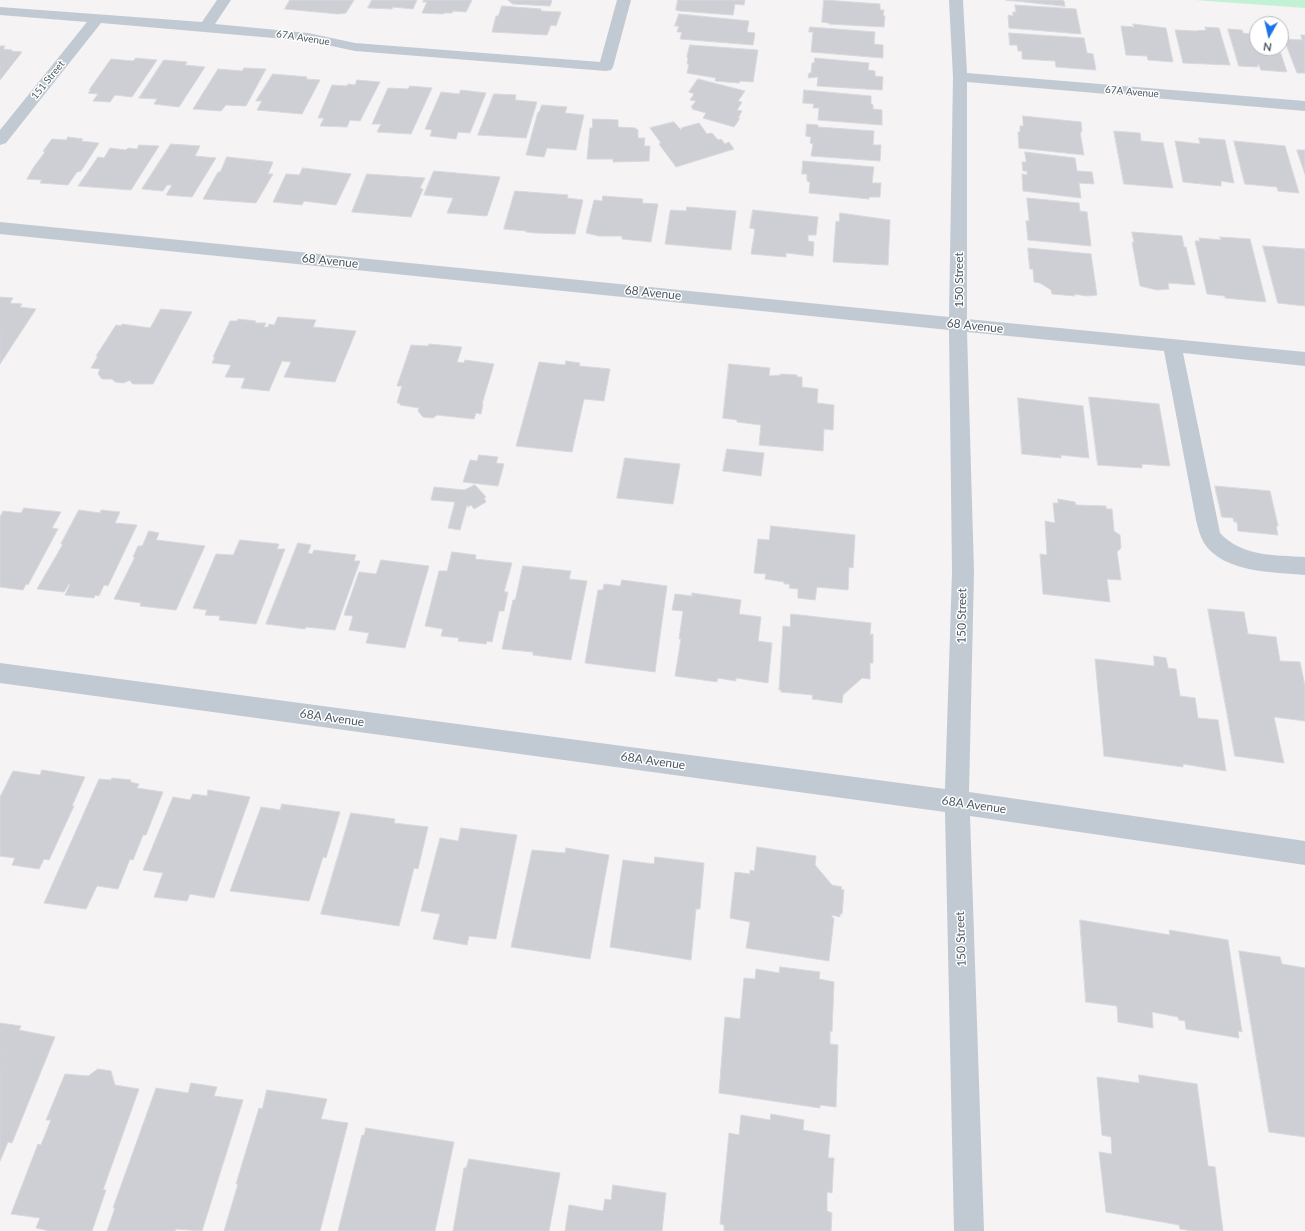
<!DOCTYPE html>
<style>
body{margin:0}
#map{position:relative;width:1305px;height:1231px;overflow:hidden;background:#f5f3f3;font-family:Lato,sans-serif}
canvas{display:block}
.north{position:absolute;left:1249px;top:16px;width:40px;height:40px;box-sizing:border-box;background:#fff;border:1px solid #b7bbc0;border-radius:50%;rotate:188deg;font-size:11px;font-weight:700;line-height:16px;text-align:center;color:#4a5661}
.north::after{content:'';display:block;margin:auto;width:14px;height:18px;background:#1a73e8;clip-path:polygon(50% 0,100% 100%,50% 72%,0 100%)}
</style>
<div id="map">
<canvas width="1305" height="1231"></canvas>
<div class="north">N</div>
</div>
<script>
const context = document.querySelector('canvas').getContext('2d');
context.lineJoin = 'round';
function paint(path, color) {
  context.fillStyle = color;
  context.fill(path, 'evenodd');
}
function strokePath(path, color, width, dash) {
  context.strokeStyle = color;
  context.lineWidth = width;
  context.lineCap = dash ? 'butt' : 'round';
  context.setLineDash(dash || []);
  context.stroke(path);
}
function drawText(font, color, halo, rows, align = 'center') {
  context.font = font + ' Lato,sans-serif';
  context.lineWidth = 3;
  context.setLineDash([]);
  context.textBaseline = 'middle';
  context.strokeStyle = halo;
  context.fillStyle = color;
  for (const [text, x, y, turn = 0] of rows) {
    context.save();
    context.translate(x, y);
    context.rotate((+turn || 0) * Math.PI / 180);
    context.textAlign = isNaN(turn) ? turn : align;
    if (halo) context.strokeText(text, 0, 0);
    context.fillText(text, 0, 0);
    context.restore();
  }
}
const green = new Path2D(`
 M1196,0H1305V8L1195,0Z`);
const building = new Path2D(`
 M290,0H354L346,13L338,14L285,9Z
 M372,0H417L413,9L393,7L392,9L368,8Z
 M424,0H472L466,12L453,11L452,13H444L443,14L422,13L427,2H423Z
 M508,0H552L550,6L513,4Z
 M678,0H745L744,5L735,4L733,15L680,11L676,10Z
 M824,0L880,4V10H884L883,16H885L884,27L829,24V23L822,22Z
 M1006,0H1061L1064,1L1065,6Z
 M1015,5L1076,9L1081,34L1009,28L1008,15L1013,16V12H1016Z
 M502,6L541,9V11L561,12L556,26L551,25L547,35L492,32L496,16H498Z
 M679,14L749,21L747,32L755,33L753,45L680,39L682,32H677L679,26H675Z
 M1133,24L1166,28L1173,62L1148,60L1147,56L1126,55L1121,26L1134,27Z
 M810,27L875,32L874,44L883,45V58L811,52L813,32H809Z
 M1205,27L1219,28L1230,65L1183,63L1175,30L1195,31L1206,30Z
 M1228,29L1242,30L1243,33L1250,34L1257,37V48H1279L1287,72L1261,70L1259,65H1257L1258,67L1239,66Z
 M1009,33L1084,38L1087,53L1093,54L1096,70L1056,67L1055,61L1022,59V51H1018L1017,45H1010Z
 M1301,35H1305V73H1297L1284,39L1302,40Z
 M690,45L758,50L753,82L740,81L739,83L715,81L716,78L687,73L689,64H687L688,58L687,57Z
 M0,46H5L3,49L12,50L11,51L22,52L0,80Z
 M136,58L157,60L132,97L115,95L110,102L93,101L98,94L88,93L91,90H89L111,59L133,61Z
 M815,58L869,63L868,70L875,71V76L883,77L882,90L817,86L818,77L808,78L809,73H811L812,63H814Z
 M164,60L187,62L185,65L205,67L179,107L154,104L157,99L139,98Z
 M244,68L266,69L246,106L226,105L221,111L193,109L218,69L242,71Z
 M273,74L307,77L306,79L320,80L302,114L257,110L262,101H256Z
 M698,79L745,91L738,101L742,102L737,110L742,111L738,118H740L734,127L703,118L706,113L692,109L693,108L691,107L696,101L690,100L694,94L689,92Z
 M357,80L380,82L360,121L350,120L347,127L320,126L324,118H318L332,85L347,86L348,84L355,85Z
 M410,86L432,88L411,134L377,132L381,124H372L388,88L408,89Z
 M461,90L486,93L470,133L458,132L456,139L430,136L432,130L425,129L441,92L459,94Z
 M804,90L871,96V104L873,105V109L882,110V125L818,120L819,108H813L814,104L803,103Z
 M494,94L516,95L515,100L537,102L526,138L478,135Z
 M542,105L567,107L565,113L584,115L576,150L547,148L544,157L526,155L538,112H539Z
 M1023,116L1081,122L1082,132H1080L1084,155L1019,148L1018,132H1020V126H1023Z
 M593,119L618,120V127L635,128L638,130V138H645L644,146H650L649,161L613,162V159H587L590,128H592Z
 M674,122L681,130H682L681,128L699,123L707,134L712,133L718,140L721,139L725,144L729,142L734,149L676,167L659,144L661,143L650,128Z
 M807,124L818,125V127L874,131L873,145H881L880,161L811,156L813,144L810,143L811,137L806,136Z
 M1114,131L1140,133L1141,141L1163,143L1173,188L1124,184Z
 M68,137L83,139L81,141L99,143L81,171L77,172L68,185L40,183L42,180L27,179L33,168L45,152L43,151L52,139L66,140Z
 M1199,138L1225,140L1234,183L1221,181V186L1183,182L1175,141L1200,144Z
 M1234,141L1285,146L1299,193L1278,191L1277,187L1245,184Z
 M171,144L200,146L195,156L216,158L192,197L166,195L172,185H167L163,191L142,189Z
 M139,145L159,146L131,190L78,186L98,157L104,158L110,148L126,150L128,148L137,149Z
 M1297,150H1305V174Z
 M1025,152L1075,158L1077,171L1092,172L1094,184L1079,183L1081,198L1023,191L1022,174L1027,175V171H1023L1022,162H1026Z
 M227,157L273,162L268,174H273L256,203L203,199L218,172H220Z
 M803,161L874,167L872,183H881L880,197H869V199L809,193L810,182L807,181V174H802Z
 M303,168L351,174L336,205L304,201L302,205L273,202L286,174L299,175Z
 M434,171L500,177L487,216L447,213L453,198L424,195Z
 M367,174L425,178L420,188L423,189L411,217L352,212Z
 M515,191L568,195L567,198L583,200L575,234L535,233L526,232V231L504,229Z
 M603,196L643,199L642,203L658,204L651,242L622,239V236H599L586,233L594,200L602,201Z
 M1027,198L1079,203L1080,211L1087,212L1091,246L1028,240L1026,221H1029Z
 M687,207L736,211L731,250L665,244L670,212L671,210L686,211Z
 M753,210L818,217L816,235H808V241L814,242L813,256L786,253V257L751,254L755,229L750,228Z
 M840,213L890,220L888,265L833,262L836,221L839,222Z
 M1132,232L1182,236L1184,247H1186L1195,285L1168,283L1169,289L1157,290L1140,286L1132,242L1134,243Z
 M1220,237L1250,239L1266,302L1225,298V296L1207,294L1195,241H1200L1199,238L1221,240Z
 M1263,246L1305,249V306L1278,303Z
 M1028,248L1091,254L1097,295L1087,296L1074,294L1075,296L1052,294L1051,290L1040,283L1034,282L1033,269H1030Z
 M0,297L13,298L10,303L22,304L20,307L36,309L0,364Z
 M161,309L192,312L153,384H133L130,381L131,380L123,383L115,382L112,379H102L98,374L100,369L91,368L98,356H96L116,325L121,326L122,324L150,328Z
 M278,317L316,320L313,327L356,331L335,382L284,377L291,362L282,361L269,391L241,388L245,378L225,377L231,365L212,363L215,357H213L230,321H237L238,319L256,321L255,323H266L264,327H268L269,324L274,325Z
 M429,344L462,347L457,362L464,363L465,360L494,364L482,404H483L481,414L476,413L474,419L437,415L433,418L423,417L418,411L419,408L400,405V403H397L402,386H397L411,345L428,346Z
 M566,361L580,363L579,366L610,369L604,401L584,399L572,452L516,446L539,362L565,365Z
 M729,364L770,368L769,376L781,375V374L797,375V377H802V387L818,389L817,403L834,405L833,430L824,429L823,451L759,445L761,425L737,422V420L723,418Z
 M1089,397L1159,404L1170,466L1142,464V468L1098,465Z
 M1018,398L1083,406L1089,458L1061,455V458L1022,454Z
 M727,449L764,453L761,476L723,471Z
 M479,455L498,457L496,463L504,464L498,486L463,482L470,460L477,461Z
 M625,458L680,464L673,504L617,498Z
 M475,485L486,497L484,498L486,502L474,509L471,505L468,507L467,505L460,530L448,528L455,502L431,500L434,487L464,490Z
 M1215,486L1270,491L1278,526H1276L1278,535L1238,531L1237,522H1234L1233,518L1222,517Z
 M1058,499L1075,502L1076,505L1106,506V509H1112L1114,531L1120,535L1121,548L1117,552L1121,580L1107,579L1110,602L1043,594L1040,554L1047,555L1045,521L1055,523L1053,503H1058Z
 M24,508L61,512L52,528L58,529L28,585L26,584L23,590L0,587V517L3,511L21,513Z
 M79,510L100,513L101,510L120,512L115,523L137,525L108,586L104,585L99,596L95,595L94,598L65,595L70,584H69L64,592L37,589L63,544H61Z
 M771,526L855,535L853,568L849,567L848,590L817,587L815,600L798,598V589L789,588L790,584H784V582L765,579L766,574L754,573L758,539L769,540Z
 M149,531L159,533L156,540L205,546L176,610L140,606L141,603L114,599L135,557H133L138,546H142Z
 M240,540L279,544L277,549H285L256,624L219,620L220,616L205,615L207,610L193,608L216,554L233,555Z
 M298,543L311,545L308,553L312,554L314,550L356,555L354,561H360L335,630L306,627L305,629L266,624Z
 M452,552L476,555L475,559L512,563L504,592H508L504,611H499L492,642L487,641L486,644L458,641L459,638L441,636L443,629L425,626L439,571H447Z
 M381,560L429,566L405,648L366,643L369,633L349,630L353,616L344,615L359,572L376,574Z
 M523,566L571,571L569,579L587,581L571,660L533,655V652L502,649L513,600H515Z
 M622,580L667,586L655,672L585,663L598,590H603L604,584L620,586Z
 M692,593L741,600L739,614L761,617L758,641L772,643L768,683L736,678V681L718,678L717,682L675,676L681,639H679L683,611L672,610L675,594L692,596Z
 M1208,609L1244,612L1248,634L1276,637L1280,661L1300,662L1305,686V721L1274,717L1284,763L1235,756Z
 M791,614L871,623L870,635L873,634V663H870V679L862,678L843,695L842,703L812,699L813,695L781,692V690H779L783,626L790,627Z
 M1154,656L1166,658L1168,668L1176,669L1180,696L1195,698L1198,718L1218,720L1226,771L1183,764V767L1104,756L1095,659L1154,666Z
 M42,770L85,777L72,806H74L49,860L44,859L39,869L12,865L15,858L0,856V797L13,771L40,775Z
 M112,778L131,780L130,782L139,784L137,788L163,792L146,835H143L133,860L130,859L118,889L97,886L86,909L44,903L99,779L111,780Z
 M208,790L250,797L214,898L190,894L187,901L154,897L163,873L143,870L173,797L190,800L193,794L207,796Z
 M282,804L340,812L326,858L323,857L309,901L230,891L261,807L280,810Z
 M351,813L395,819L394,823L428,827L418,869L414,868L399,926L321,914Z
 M461,828L517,835L496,939L469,936L467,945L433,939L440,914L421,911L440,838L458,841Z
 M757,847L816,856L815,865L832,885L842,887L841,889L844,890L842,914H840V917L832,915V918H834L829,961L746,948L750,922L730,918L735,872L750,874V870L754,871Z
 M566,848L609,855L590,959L511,947L532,850L565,853Z
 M655,857L704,863L700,909H696L691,960L610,947L623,860L654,864Z
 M1080,920L1170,935L1169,930L1228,940L1242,1032L1238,1031L1239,1038L1186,1029L1185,1021L1179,1020L1178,1017L1152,1012L1153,1028L1118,1022L1117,1006L1086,1002Z
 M1239,951L1280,957L1282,964L1305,968V1137L1269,1132Z
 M780,967L820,972L819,979L834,982L832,1032L830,1031V1044L838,1045L836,1107L820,1105V1108L719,1093L725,1017L740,1019L744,978L755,979L756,969L779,973Z
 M0,1023L21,1026L19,1030L55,1037L12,1143L8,1142L0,1161Z
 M98,1069L111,1071L115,1085L139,1089L103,1190H106L92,1231H50L36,1228L40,1218L11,1214L38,1144L41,1145L51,1120H46L65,1074L88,1076Z
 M1139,1075L1197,1084L1208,1166L1215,1167L1223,1231H1193L1180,1229L1179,1225L1106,1212L1099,1152L1112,1154L1111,1137L1102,1135L1097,1077L1139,1083Z
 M191,1083L217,1087L214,1096L243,1100L202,1231L176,1229L175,1231H107L115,1208H113L156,1088L188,1093Z
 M267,1090L327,1099L321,1119L348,1123L320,1231H224L238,1184H236L259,1108L262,1109Z
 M771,1114L804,1120L803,1130L830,1135L828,1158H834L832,1193L827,1192V1211L832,1213L831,1231H724V1225L720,1224L729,1133L739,1135L741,1115L770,1120Z
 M366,1128L454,1142L435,1231H338L362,1135H364Z
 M469,1159L560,1173L549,1231H453L464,1168H466Z
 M613,1185L666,1193L662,1231H565L569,1205L603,1211L605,1199L611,1200Z`);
const minor = new Path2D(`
 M217,0H231L215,24L308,33L355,43L600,62L617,0H631L613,67L611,70L606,71L355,51L308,41L101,23L6,143L0,145V130L87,22L0,15V7L202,22Z
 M949,0H963L967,73L1305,101V111L967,82V319L1305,352V366L1183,353L1220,533C1242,557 1275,555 1305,557V575C1274,572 1223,573 1204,543C1200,536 1198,528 1196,520L1164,351L967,332L974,572L969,792L1305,841V865L970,816L984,1231H954L945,812L0,683V663L945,789L952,572L949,330L0,234V222L949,317L953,77Z`);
const farStreetnames = [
 ["67A Avenue",303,38,9],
 ["151 Street",48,80,-51],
 ["67A Avenue",1132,92,5]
];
const streetNames = [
 ["68 Avenue",330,261,6],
 ["150 Street",959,280,-90],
 ["68 Avenue",653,293,6],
 ["68 Avenue",975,326,6],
 ["150 Street",962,616,-89],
 ["68A Avenue",332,718,8],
 ["68A Avenue",653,761,8],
 ["68A Avenue",974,805,8],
 ["150 Street",961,939,-92]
];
paint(green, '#c3f1d5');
paint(building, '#cdcfd5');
strokePath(building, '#d7d9de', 1);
paint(minor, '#c1cad2');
drawText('10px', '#4a5661', '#fff', farStreetnames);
drawText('12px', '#4a5661', '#fff', streetNames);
</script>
